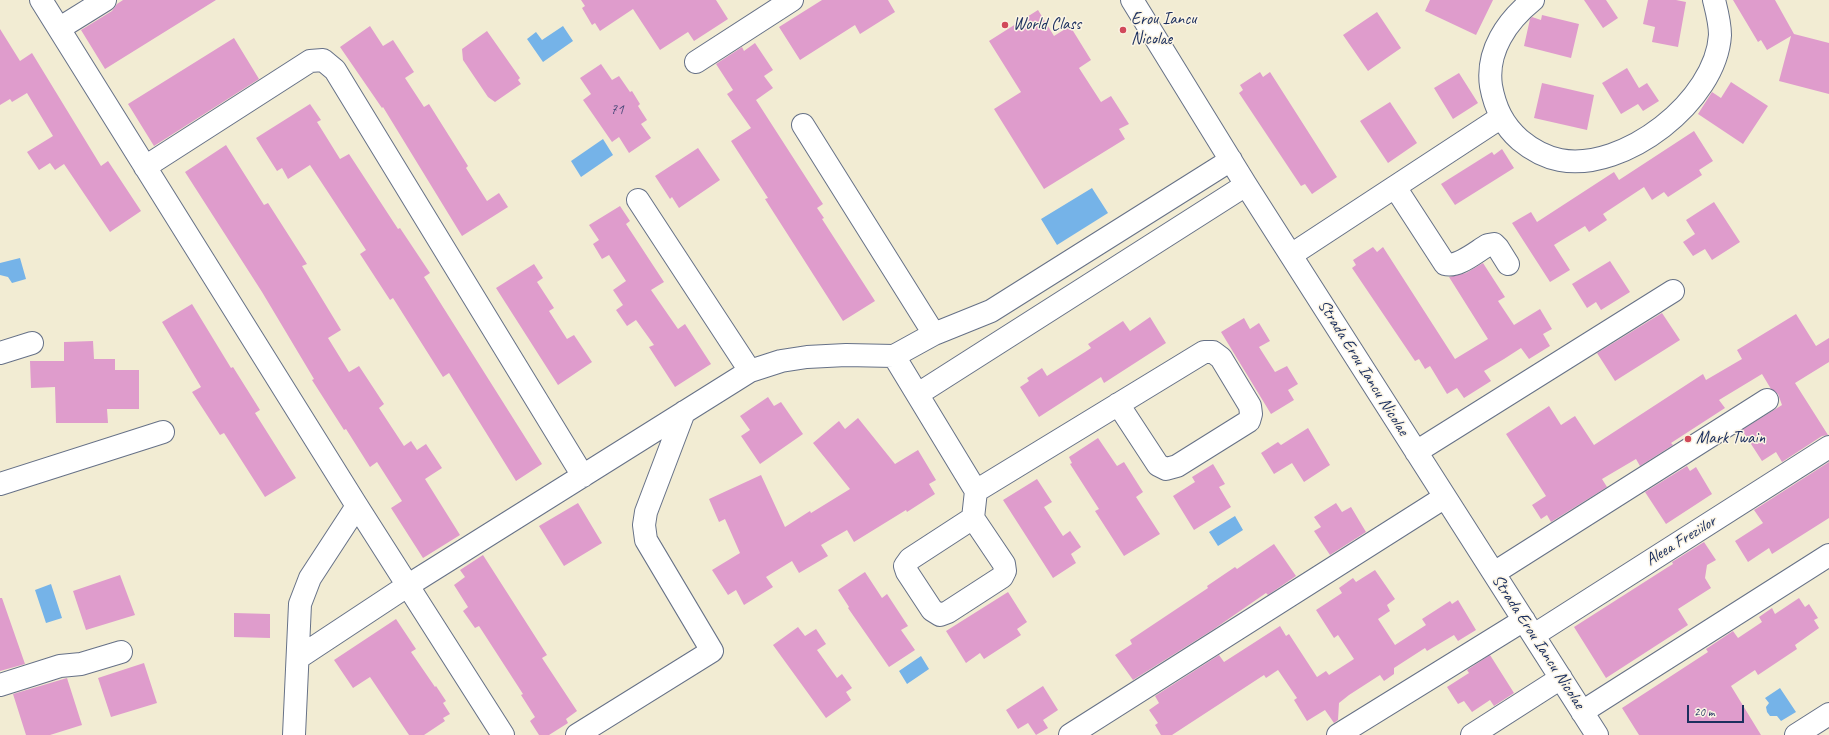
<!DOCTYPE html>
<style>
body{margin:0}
#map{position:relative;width:1829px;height:735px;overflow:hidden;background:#f2ecd3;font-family:Caveat,sans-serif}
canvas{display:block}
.scale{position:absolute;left:1687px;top:705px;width:57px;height:18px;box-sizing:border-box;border:2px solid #1b2f5e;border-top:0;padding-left:5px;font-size:12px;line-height:14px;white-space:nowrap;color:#1b2f5e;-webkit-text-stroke:3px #fcf5e5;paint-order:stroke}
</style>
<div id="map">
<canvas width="1829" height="735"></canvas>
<div class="scale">20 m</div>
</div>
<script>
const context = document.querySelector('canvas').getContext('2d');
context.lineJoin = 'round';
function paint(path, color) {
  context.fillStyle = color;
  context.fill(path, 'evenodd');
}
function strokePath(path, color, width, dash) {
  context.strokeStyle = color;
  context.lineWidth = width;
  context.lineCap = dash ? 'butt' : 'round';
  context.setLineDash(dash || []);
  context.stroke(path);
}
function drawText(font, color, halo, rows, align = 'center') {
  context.font = font + ' Caveat,sans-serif';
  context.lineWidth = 3;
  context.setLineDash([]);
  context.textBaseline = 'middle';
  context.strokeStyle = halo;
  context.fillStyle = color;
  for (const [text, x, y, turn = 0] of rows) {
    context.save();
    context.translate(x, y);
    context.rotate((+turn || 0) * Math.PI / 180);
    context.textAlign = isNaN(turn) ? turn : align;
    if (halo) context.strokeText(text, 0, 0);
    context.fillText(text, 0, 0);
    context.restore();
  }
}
const water = new Path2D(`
 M563,26L573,41L543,62L527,39L536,32L542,40Z
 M603,139L613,155L581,177L571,161Z
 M1092,188L1108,213L1057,245L1041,219Z
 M20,258L26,279L12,283L8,277L0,275V263Z
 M1235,516L1243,530L1218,546L1209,532Z
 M51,584L62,618L46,623L35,590Z
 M921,656L929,669L907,684L899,671Z
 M1780,688L1796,712L1781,721L1777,716H1770L1767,712L1766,707L1769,703L1765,698Z`);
const building = new Path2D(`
 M123,0H216L105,69L81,30L112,11L117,4Z
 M581,0H716L728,19L694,41L688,32L660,50L633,9L600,31L595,23L592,25L582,8L585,6Z
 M822,0H888L895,12L860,34L855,25L800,60L779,27Z
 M1430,0H1493L1476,35L1425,11Z
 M1584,0H1606L1618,18L1603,28Z
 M1648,0H1676L1686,2L1678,47L1652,42L1655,27L1643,24Z
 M1733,0H1775L1794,34L1829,43V94L1779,81L1791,36L1767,50L1761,40L1758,42Z
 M1038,10L1054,36L1070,26L1091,60L1079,68L1101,102L1111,96L1129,124L1119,129L1125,139L1044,189L994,109L1021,92L989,41Z
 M1377,12L1401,48L1368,71L1343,35Z
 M1542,15L1579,24L1571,58L1524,46L1530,19L1532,17L1541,20Z
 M370,26L383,46L393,40L414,72L405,78L424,107L429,104L468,166L466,168L487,201L499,193L508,207L462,236L383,107L382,108L340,47Z
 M0,29L20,61L32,53L101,166L108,161L141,211L110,232L64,164L55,170L50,163L39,170L27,152L53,136L27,93L12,102L10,99L0,105Z
 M487,31L520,78L518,80L521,84L495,102L488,97L463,60L462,49Z
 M234,38L259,79L154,146L128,104Z
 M755,43L773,70L764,76L773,88L756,100L823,204L817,208L824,218L822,219L875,301L843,321L765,199L768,198L731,141L751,128L727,94L733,90L716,64L742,47L744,51Z
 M601,64L612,80L619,76L630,92L632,91L640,104L638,106L647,120L641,124L651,138L629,153L619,137L612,142L583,100L591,94L580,78Z
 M1627,68L1639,88L1647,83L1659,101L1643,111L1638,104L1621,114L1602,83Z
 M1260,72L1263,77L1270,72L1337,177L1312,194L1305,184L1301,186L1239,93L1243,90L1240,85Z
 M1459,73L1478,103L1453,119L1434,88Z
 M1731,82L1768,106L1743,144L1698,114L1712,92L1721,98Z
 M1542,83L1594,95L1587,130L1534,118Z
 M1390,102L1417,143L1388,163L1360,121Z
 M310,104L321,120L317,122L340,159L349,154L398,229L400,228L430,273L424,277L542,464L516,481L449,373L443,377L393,298L390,300L360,254L366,250L310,165L288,179L282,168L277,171L256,138Z
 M1694,131L1713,161L1699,170L1702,175L1668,197L1664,192L1652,200L1644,187L1603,214L1607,220L1589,232L1585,226L1554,245L1570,270L1550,282L1512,223L1531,212L1537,222L1614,172L1619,180Z
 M226,145L264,205L268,203L307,264L302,266L341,330L328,338L349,372L359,366L384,404L379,408L404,446L411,441L417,450L426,444L442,468L425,479L460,535L423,558L391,508L402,501L377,462L370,467L346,429L344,430L312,380L314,379L262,292L185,172Z
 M698,148L720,180L679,208L672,197L670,199L655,176Z
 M1502,149L1514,168L1455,205L1441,184L1492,152L1494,155Z
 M1714,202L1740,242L1712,260L1705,249L1693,256L1683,242L1695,234L1686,220Z
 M620,206L630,221L626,224L664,282L651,290L678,329L685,324L711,364L675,387L649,347L654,345L636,320L627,326L616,310L623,305L613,290L626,281L609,255L602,259L593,244L599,240L589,225Z
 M1373,247L1377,252L1383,247L1455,359L1488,339L1449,277L1466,273L1483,263L1505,297L1498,301L1514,325L1540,309L1552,329L1543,334L1550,346L1529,359L1521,348L1504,359L1484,371L1491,381L1464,398L1457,388L1447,394L1430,366L1425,369L1419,359L1415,361L1352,268L1356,265L1353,260Z
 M1610,261L1630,292L1601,310L1596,302L1587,308L1572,284Z
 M534,264L543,278L537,282L554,308L549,311L567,339L574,335L592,362L558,385L496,288Z
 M192,304L231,368L233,367L260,410L255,413L296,478L265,497L224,433L220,435L192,392L201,387L162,322Z
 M1662,313L1680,340L1615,381L1597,353Z
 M1796,314L1816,346L1829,338V362L1795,383L1828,435L1822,436L1782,462L1776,452L1762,461L1742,430L1782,405L1778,394L1771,389L1762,374L1719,400L1725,408L1671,443L1673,445L1640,466L1636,459L1602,479L1607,487L1551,522L1547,515L1541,519L1532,505L1546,496L1506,434L1549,406L1561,425L1575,416L1594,445L1703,374L1706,380L1742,359L1737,350Z
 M1150,317L1166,343L1104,383L1101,377L1039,417L1020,387L1029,381L1027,378L1042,368L1047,376L1085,352L1091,348L1088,344L1123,321L1130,331Z
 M1244,318L1250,329L1259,323L1270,341L1259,347L1275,372L1287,366L1298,384L1288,390L1294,400L1271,414L1221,332Z
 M93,341L94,359H115V370H139V409H107L108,423H56L55,387L31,388L30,361H64V342Z
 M768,397L774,406L781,402L803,434L760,464L741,436L750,430L740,416Z
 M858,418L895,464L918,450L936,480L929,484L935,494L907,512L906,510L854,542L847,530L821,545L828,556L799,573L792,561L766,577L773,587L744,605L736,590L728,595L712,570L740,553L725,519L719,522L709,499L761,475L785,527L810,511L811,513L850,489L813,443L839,421L845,429Z
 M1308,428L1330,465L1304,482L1292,463L1274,474L1261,453L1278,442L1281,445Z
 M1098,438L1117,466L1124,462L1143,492L1136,497L1160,534L1124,556L1095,511L1099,509L1070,464L1072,463L1069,457Z
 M1829,462V518L1772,554L1769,548L1748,562L1735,541L1763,523L1754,510Z
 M1213,464L1225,484L1219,487L1231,507L1194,530L1173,496L1195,482L1192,477Z
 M1687,466L1690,471L1696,467L1712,494L1666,524L1645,492Z
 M1037,479L1052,502L1044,507L1063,536L1070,531L1081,547L1071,554L1076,563L1053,578L1003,500Z
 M578,503L602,543L564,566L539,526Z
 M1336,503L1342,512L1351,507L1366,532L1330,555L1314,531L1321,527L1314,517Z
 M1704,542L1716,560L1707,565L1705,578L1711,588L1678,609L1688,625L1606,678L1574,627L1668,567L1673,564L1672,562Z
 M1274,544L1296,576L1268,595L1266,593L1214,629L1133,680L1115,655L1132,644L1130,640L1208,588L1207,586L1235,567L1237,569Z
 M483,555L547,655L542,658L577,711L566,719L568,723L549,735H539L530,721L535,717L521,695L523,694L479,626L475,628L463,611L468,607L454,585L465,577L460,570Z
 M1375,570L1395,599L1387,605L1390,611L1378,619L1395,645L1426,625L1422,619L1450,601L1452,604L1458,600L1476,630L1458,641L1454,635L1427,651L1425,648L1394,668V674L1384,681L1380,675L1349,695L1339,703L1338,720L1334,723L1325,710L1307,721L1294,700L1297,698L1278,670L1266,678L1264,675L1172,735H1161L1155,725L1158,723L1149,710L1159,703L1155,696L1219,655L1224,662L1280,626L1286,636L1289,634L1317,677L1326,671L1329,675L1354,659L1338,635L1334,638L1316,610L1342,593L1339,588L1353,578L1356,582Z
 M865,572L882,598L887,594L908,626L901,630L915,650L889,667L848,608L849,607L838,590Z
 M120,575L135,615L86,630L73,591Z
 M1008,592L1027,622L1017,629L1021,635L984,659L980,653L966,663L946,631Z
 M0,598H2L25,664L0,671Z
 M1799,598L1805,607L1809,604L1818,618L1814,620L1819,628L1795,645L1797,649L1758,675L1755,670L1731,686L1761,735H1639L1622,708L1708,652L1706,649L1733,631L1738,638L1762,622L1759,617L1772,608L1775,614Z
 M234,613L270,614V638L234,637Z
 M396,619L416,649L411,652L435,687L436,686L446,701L443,703L450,714L443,718L445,721L424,735H409L370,677L353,688L334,660Z
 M798,627L805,636L816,629L826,644L817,650L837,678L842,674L852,688L846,692L851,700L826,718L773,645Z
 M1490,655L1514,693L1494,706L1490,700L1472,712L1464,701L1458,704L1447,687L1469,673L1467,670Z
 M144,663L157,703L111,717L98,678Z
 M67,678L82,725L50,735H26L13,694Z
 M1043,686L1058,710L1043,720L1048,728L1036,735L1028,723L1018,729L1006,710Z`);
const minor = new Path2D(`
 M41,0L357,506L503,735
 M1132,0L1246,185L1597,735
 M1533,0C1507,21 1486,51 1491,86C1495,108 1503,125 1520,140C1532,150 1545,157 1560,160C1624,172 1716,101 1720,35C1720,23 1717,12 1714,0
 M60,28L105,0
 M696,62L792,0
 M803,125L934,334
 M145,167L310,61L323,60L335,70L583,476
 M1395,187L1445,264C1458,268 1477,251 1488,245L1494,244L1498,248L1508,264
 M638,200L750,371
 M1291,255L1500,118
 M0,353L32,343
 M894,356L976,491L1204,352H1213L1221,358L1250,406L1251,414L1249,421L1177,466L1166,469L1158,465L1118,404
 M918,394L1246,185
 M1416,452L1673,291
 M0,484L163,432
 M973,518L910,559L905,566L907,572L932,610L940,615L948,612L1002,577L1005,571L1004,564L973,518L976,491
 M1494,573L1767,400
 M1534,635L1829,447
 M298,658L407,586L750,371L781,361L807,357L846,355L894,356L934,334L991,311L1231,160
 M0,685L60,666L81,664L121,652
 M1582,712L1829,555
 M294,735L300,604L310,578L357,506
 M577,735L712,651L646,540L644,525L646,512L684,412
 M1070,735L1445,497
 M1338,735L1524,620
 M1472,735L1561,678
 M1796,735L1829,714`);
const markers = [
 [1005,25,4,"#d1495b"],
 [1123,30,4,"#d1495b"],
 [1688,439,4,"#d1495b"]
];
const numberNames = [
 ["71",617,110]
];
const poiNames = [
 ["Erou Iancu",1131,20],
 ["Nicolae",1131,40],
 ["World Class",1013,25],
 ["Mark Twain",1696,439]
];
const streetNames = [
 ["Strada Erou Iancu Nicolae",1363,368,58],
 ["Aleea Freziilor",1681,541,-32],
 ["Strada Erou Iancu Nicolae",1538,642,57]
];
paint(water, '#75b3e8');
paint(building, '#df9ccc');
strokePath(minor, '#667187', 24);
strokePath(minor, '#fff', 22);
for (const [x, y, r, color] of markers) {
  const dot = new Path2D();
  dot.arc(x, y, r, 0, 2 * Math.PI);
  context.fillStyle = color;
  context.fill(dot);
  strokePath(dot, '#fcf5e5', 1.5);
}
drawText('15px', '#4c4a7a', null, numberNames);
drawText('17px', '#1b2f5e', '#fcf5e5', poiNames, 'left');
drawText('17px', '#1b2f5e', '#fcf5e5', streetNames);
</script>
